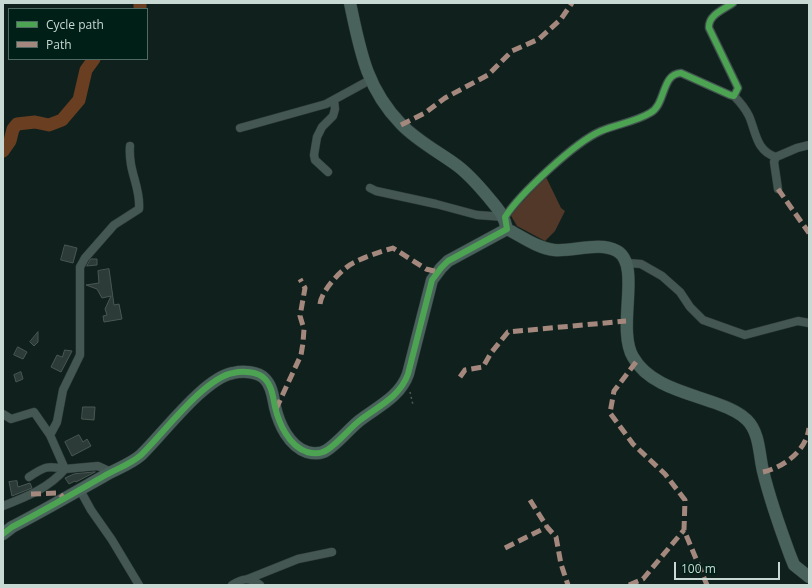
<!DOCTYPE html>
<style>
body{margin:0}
#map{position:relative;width:812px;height:588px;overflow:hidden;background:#10211d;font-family:"Open Sans",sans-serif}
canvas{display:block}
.frame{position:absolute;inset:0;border:4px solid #c8d9d3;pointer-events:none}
.legend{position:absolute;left:8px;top:8px;width:140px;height:52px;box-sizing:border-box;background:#001f17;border:1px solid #506962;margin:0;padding:5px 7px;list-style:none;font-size:12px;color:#c8d9d3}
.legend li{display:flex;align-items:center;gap:8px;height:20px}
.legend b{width:20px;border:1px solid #506962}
.scale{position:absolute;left:674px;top:562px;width:106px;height:18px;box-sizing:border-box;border:2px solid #c8d9d3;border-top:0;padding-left:5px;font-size:12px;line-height:14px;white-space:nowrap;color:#c8d9d3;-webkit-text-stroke:3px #001f17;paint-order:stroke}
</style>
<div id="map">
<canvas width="812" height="588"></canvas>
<div class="frame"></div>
<ul class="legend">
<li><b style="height:5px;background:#4ca352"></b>Cycle path</li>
<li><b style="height:5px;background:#a5887d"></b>Path</li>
</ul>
<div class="scale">100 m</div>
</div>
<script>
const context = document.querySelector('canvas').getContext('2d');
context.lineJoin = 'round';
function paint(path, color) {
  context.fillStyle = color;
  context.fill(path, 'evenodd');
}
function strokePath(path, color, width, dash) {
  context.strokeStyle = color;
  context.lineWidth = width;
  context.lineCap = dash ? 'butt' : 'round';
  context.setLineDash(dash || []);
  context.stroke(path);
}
const green = new Path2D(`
 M546,177L561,208L565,211L555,231L545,241L517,226L510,214Z`);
const river = new Path2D(`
 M140,9V3
 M3,151L10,141L13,129L17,124L35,122L49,125L62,120L79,100L86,70L94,59`);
const building = new Path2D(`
 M65,245L77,248L73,263L61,260Z
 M91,259H97V265L87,266Z
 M109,269L114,305L119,304L122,319L104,322L103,316L107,315L105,309L111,296L102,298L97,289L86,285L99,283L98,271Z
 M38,332V342L34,346L30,342Z
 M18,347L27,352L23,359L14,355Z
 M65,350L72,351L61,372L51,367L57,355L62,357Z
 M21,372L23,379L16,382L14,375Z
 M83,407H95L94,420L82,419Z
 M79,435L83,442L87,439L91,446L72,456L65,442Z
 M95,472L76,482L75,481L69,484L65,478L74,474Z
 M17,481L18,487L30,483L32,488L12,496L9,482Z`);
const path = new Path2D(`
 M410,392L413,405`);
const street = new Path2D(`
 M734,96C740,102 745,108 749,116C756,132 756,151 776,157
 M240,128L326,104L370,80
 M328,172L315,160L314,155L317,137L322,127L333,116L335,109L334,100
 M370,188L376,191L436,204L477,215L505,217C520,194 575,142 601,131C617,124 635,122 650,113C666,105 661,74 681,73L730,95L734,96L738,88L709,28C708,15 723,10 733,3
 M778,189L774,162L776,157L797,148L809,145
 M627,263L641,264L662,276L680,292L690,307L703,320L745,335L798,321L809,323
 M3,414L11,419L34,412L50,435L65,469C47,465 44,467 29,477
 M50,435L57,422L63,390L80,355V267L85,258L114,225L139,209C141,187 128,172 130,146
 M80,490L91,510L112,540L139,585
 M3,506C26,497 49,488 65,469L98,466L111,472
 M248,579L298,559L332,552
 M232,585C243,578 249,577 260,585`);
const secondary = new Path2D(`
 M507,229C521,236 537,248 554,250C573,252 599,241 617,251C642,265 616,328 633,357C649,386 689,393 718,404C729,408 739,412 747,420C760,433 759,455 763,471C770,500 780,528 790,555L794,565L809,577
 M3,534L12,527C43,511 74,493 104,476C116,469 131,464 141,455C163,434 204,378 233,373C242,371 258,371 265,379C272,386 273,397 275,407C279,424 289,446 307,452C314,454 321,454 327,450C339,442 348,430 359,421C377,407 400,397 408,374L432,280L441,268L448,261L507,229C504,215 498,209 489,198C479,186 468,173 455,164C437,151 416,140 401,124C366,88 360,50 350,3`);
const quiet = new Path2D(`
 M401,125L425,113L445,98L488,75L512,51L539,39L561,19L572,3
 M778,189L809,233
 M320,304C321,291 343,267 355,262C367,256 380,252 393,248L426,269L438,272
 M636,362L614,391L610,413L633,444L665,474L685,500L684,530L707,585
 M460,377L465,370L483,367L491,353L508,332L626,321
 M276,409L301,355L303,343L304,329L300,316L305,288L300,279
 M763,472C784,467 806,451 809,428
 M31,494L59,493L65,499
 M530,500L547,527
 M505,548L547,527L556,537L561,564L568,585
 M629,585L643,579L684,530`);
const cycleway = new Path2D(`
 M3,534L12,527C43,511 74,493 104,476C116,469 131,464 141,455C163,434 204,378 233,373C242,371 258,371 265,379C272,386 273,397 275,407C279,424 289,446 307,452C314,454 321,454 327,450C339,442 348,430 359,421C377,407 400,397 408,374L432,280L441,268L448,261L507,229L505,217C520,194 575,142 601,131C617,124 635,122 650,113C666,105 661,74 681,73L730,95L734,96L738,88L709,28C708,15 723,10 733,3`);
paint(green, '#513828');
strokePath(river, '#6a3e20', 13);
paint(building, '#2d3b38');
strokePath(building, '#495753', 1);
strokePath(street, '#2f3d39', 9);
strokePath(secondary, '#2f3d39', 13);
strokePath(path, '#4c5c58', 1.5, [2, 3]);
strokePath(street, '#445753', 8);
strokePath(secondary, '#4a625c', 12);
strokePath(quiet, '#a5887d', 5, [10, 5]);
strokePath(cycleway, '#4ca352', 6);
</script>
